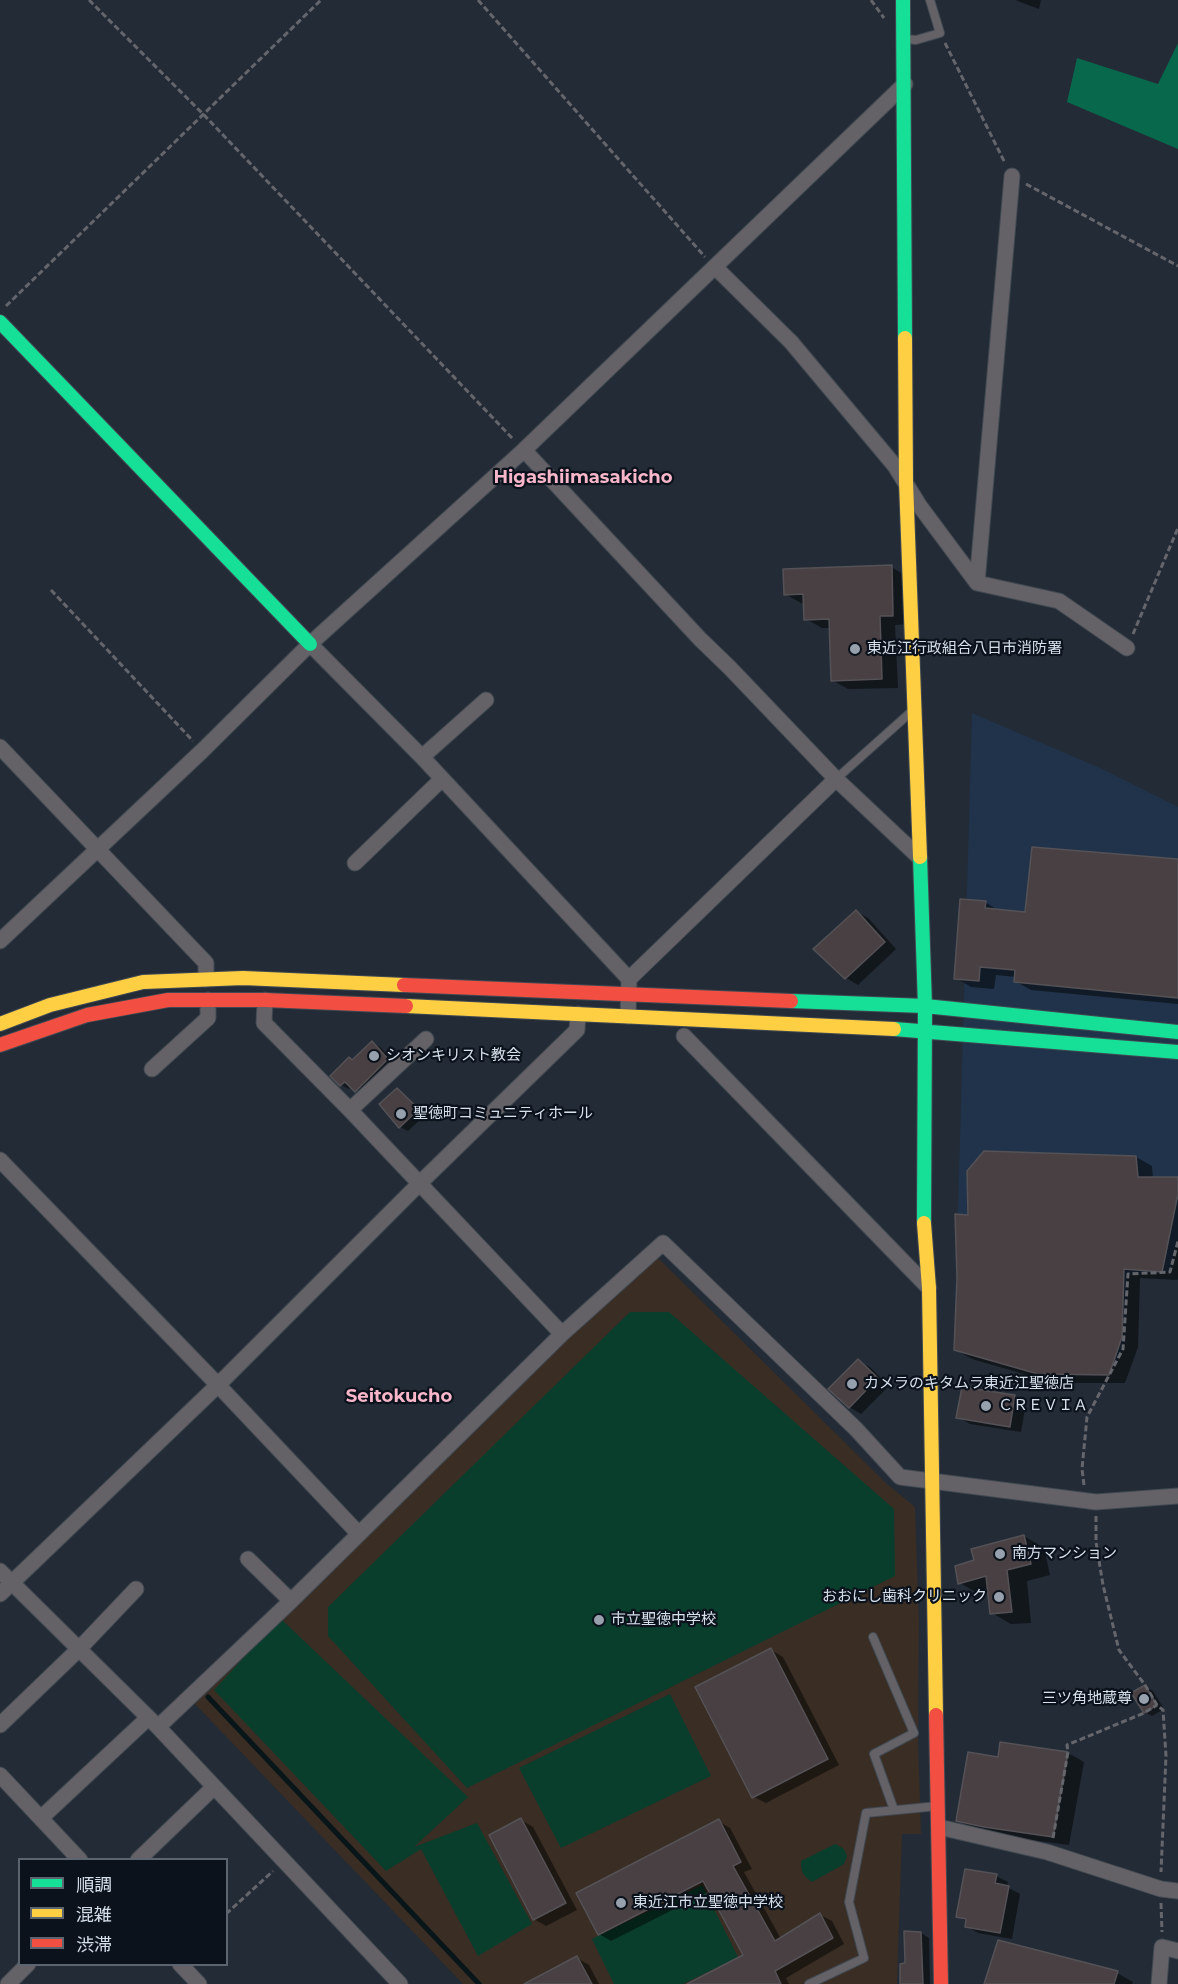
<!DOCTYPE html>
<meta charset="utf-8">
<style>
body{margin:0}
#map{position:relative;width:1178px;height:1984px;overflow:hidden;background:#232b36;font-family:Montserrat,"Noto Sans JP",sans-serif}
canvas{display:block}
.legend{position:absolute;left:18px;top:1858px;width:210px;height:108px;box-sizing:border-box;background:#0b121b;border:2px solid #5c646f;margin:0;padding:8px 10px;list-style:none;font-size:18px;color:#d6e0ed}
.legend li{display:flex;align-items:center;gap:12px;height:30px}
.legend b{width:30px;border:2px solid #5c646f}
</style>
<div id="map">
<canvas width="1178" height="1984"></canvas>
<ul class="legend">
<li><b style="height:8px;background:#16e098"></b>順調</li>
<li><b style="height:8px;background:#ffcf43"></b>混雑</li>
<li><b style="height:8px;background:#f24e42"></b>渋滞</li>
</ul>
</div>
<script>
const context = document.querySelector('canvas').getContext('2d');
context.lineJoin = 'round';
function paint(path, color) {
  context.fillStyle = color;
  context.fill(path, 'evenodd');
}
function strokePath(path, color, width, dash) {
  context.strokeStyle = color;
  context.lineWidth = width;
  context.lineCap = dash ? 'butt' : 'round';
  context.setLineDash(dash || []);
  context.stroke(path);
}
function drawText(font, color, halo, rows, align = 'center') {
  context.font = font + ' Montserrat,"Noto Sans JP",sans-serif';
  context.lineWidth = 4.5;
  context.setLineDash([]);
  context.textBaseline = 'middle';
  context.strokeStyle = halo;
  context.fillStyle = color;
  for (const [text, x, y, turn = 0] of rows) {
    context.save();
    context.translate(x, y);
    context.rotate((+turn || 0) * Math.PI / 180);
    context.textAlign = isNaN(turn) ? turn : align;
    if (halo) context.strokeText(text, 0, 0);
    context.fillText(text, 0, 0);
    context.restore();
  }
}
const built = new Path2D(`
 M972,713L1100,768L1178,807V1241L1170,1272L1128,1274L1123,1349L1109,1375L1038,1374L954,1350Z`);
const education = new Path2D(`
 M655,1255L887,1484L915,1507L919,1621L918,1738L921,1834H902L897,1984H463L193,1702Z`);
const green = new Path2D(`
 M630,1312H669L894,1509L895,1576L467,1788L328,1636V1607Z
 M280,1618L468,1797L414,1847L477,1823L532,1924L478,1956L421,1849L386,1871L214,1690Z
 M670,1694L711,1776L561,1848L519,1768Z
 M835,1844L844,1849L847,1856L844,1864L812,1882C803,1876 801,1872 801,1861Z
 M702,1885L738,1957L683,1984H614L592,1939Z`);
const forest = new Path2D(`
 M1178,43V149L1067,102L1077,58L1158,84Z`);
const shadow = new Path2D(`
 M1015,0H1041L1039,9Z
 M891,567L907,576L909,624L895,625L898,688L848,689L832,680L830,628H822L806,619L805,603H801L785,594Z
 M1178,861V1004L1031,990L1015,981L1016,977L996,975L994,989L971,987L956,978L985,902L1001,912L1026,914Z
 M856,912L868,918L896,949L858,985L846,978Z
 M372,1043L380,1047L395,1063L364,1095L352,1086L349,1089L341,1085L332,1076L353,1061Z
 M397,1090L404,1094L426,1114L408,1131L400,1127Z
 M1136,1157L1152,1166L1153,1179H1178V1278L1177,1280L1140,1278L1138,1347L1125,1383H1055L972,1359L956,1350L970,1217Z
 M858,1361L870,1367L889,1386L861,1414L849,1407Z
 M1014,1396L1026,1403L1021,1432L970,1424L958,1417Z
 M1024,1536L1044,1548L1050,1575L1027,1581L1031,1623L1011,1624L992,1613L989,1591L979,1594L960,1583L976,1561Z
 M771,1650L783,1657L839,1765L766,1803L754,1797Z
 M1145,1686L1153,1691L1164,1709L1152,1716L1145,1712Z
 M1068,1753L1084,1762L1069,1845L1001,1836L974,1829L958,1820L999,1759Z
 M521,1820L533,1827L577,1910L546,1926L534,1919Z
 M718,1821L730,1828L752,1869L744,1872L781,1939L820,1915L832,1921L844,1944L786,1978L789,1984H690L745,1956L710,1891L611,1941L599,1934Z
 M996,1876L1008,1882L1007,1887L1020,1894L1012,1939L978,1933L966,1926L967,1922L958,1916Z
 M921,1933L929,1938L930,1984H901V1964L907,1963Z
 M577,1958L589,1965L599,1984H527Z
 M1117,1973L1133,1982L1132,1984H985Z`);
const stream = new Path2D(`
 M208,1697L479,1984`);
const building = new Path2D(`
 M892,565L893,616H880L882,679L831,681L829,619L804,620L803,594L784,595L783,569Z
 M1032,847L1178,859V998L1014,982L1015,970L980,967L979,981L954,979L960,899L986,901L985,908L1025,912Z
 M856,910L885,942L845,979L813,949Z
 M372,1041L388,1059L355,1092L345,1082L340,1086L330,1076L349,1057L352,1060Z
 M397,1088L419,1109L399,1128L379,1104Z
 M984,1151L1136,1156L1138,1177H1178V1194L1162,1272L1124,1269L1122,1337L1109,1375L1038,1374L954,1350L957,1278L955,1214L968,1215L967,1171Z
 M858,1359L878,1378L849,1408L828,1389Z
 M962,1387L1015,1395L1010,1427L956,1418Z
 M1024,1535L1031,1564L1007,1570L1012,1612L990,1614L986,1576L958,1584L955,1566L974,1560L971,1549Z
 M771,1648L828,1759L752,1798L695,1687Z
 M1145,1685L1157,1705L1144,1713L1131,1693Z
 M1000,1742L1068,1752L1053,1837L984,1827L956,1821L968,1752L998,1757Z
 M521,1818L566,1903L533,1920L489,1835Z
 M719,1819L741,1862L733,1866L775,1941L820,1913L833,1938L775,1971L781,1984H687L743,1955L703,1881L598,1935L576,1893Z
 M965,1869L997,1874L995,1883L1009,1886L1000,1933L965,1927L966,1919L956,1917Z
 M904,1931L921,1932L923,1984H900V1964L905,1963Z
 M998,1940L1118,1971L1114,1984H984Z
 M577,1956L592,1984H524Z`);
const path = new Path2D(`
 M89,0L204,115L513,439
 M478,0L705,257
 M871,0L884,18
 M945,43L1005,163
 M1026,184L1178,266
 M6,306L321,0
 M51,590L193,741
 M1133,634L1178,528
 M1084,1485L1082,1469L1087,1417L1123,1349L1128,1274L1170,1272L1178,1241
 M1096,1516V1542L1103,1585L1119,1650L1145,1685L1157,1705L1163,1710L1166,1756L1161,1872
 M1053,1838L1068,1752L1067,1745L1144,1713L1157,1705
 M1161,1903L1162,1932
 M226,1914L273,1871`);
const lane = new Path2D(`
 M906,39L916,40L940,33L930,0
 M836,779L911,712
 M873,1637L914,1733L874,1754L894,1810
 M809,1984L864,1958L849,1902L866,1813L938,1806`);
const street = new Path2D(`
 M715,267L791,342L895,466L919,505L977,583L1059,601L1127,648
 M524,450L700,639L730,668L836,779L920,858
 M977,583L1012,176
 M310,644L422,757L629,979L628,1016
 M0,747L206,963V979
 M422,757L486,700
 M355,863L442,779
 M0,941L202,751L310,644L524,450L905,84
 M629,979L836,779
 M265,1000L264,1023L350,1110L562,1334
 M684,1036L929,1288
 M152,1069L208,1018V1000
 M350,1110L426,1039
 M0,1160L218,1385L358,1533
 M248,1559L291,1601
 M0,1571L158,1727L400,1984
 M0,1594L218,1385L420,1183L577,1030L578,1014
 M0,1725L79,1649L136,1589
 M158,1727L291,1601L562,1334L663,1243L856,1429L900,1477L1096,1502L1178,1496
 M0,1775L80,1860
 M41,1818L148,1718
 M939,1827L1047,1852L1161,1889L1178,1891
 M138,1860L214,1787
 M180,1964L199,1984
 M8,1984L28,1964
 M1159,1984L1162,1947L1178,1951`);
const fast = new Path2D(`
 M903,0L905,338
 M0,322L310,644
 M920,857L925,1006L924,1223
 M791,1001L925,1006L1178,1032
 M894,1029L1178,1052`);
const slow = new Path2D(`
 M905,338L906,482L920,857
 M406,1006L894,1029
 M0,1024L50,1005L143,982L243,978L404,985
 M924,1223L929,1288L936,1715`);
const jam = new Path2D(`
 M404,985L791,1001
 M0,1045L87,1015L168,1000H265L406,1006
 M936,1715L941,1984`);
const markers = [
 [855,649,6,"#97a1ad"],
 [374,1056,6,"#97a1ad"],
 [401,1114,6,"#97a1ad"],
 [852,1384,6,"#97a1ad"],
 [986,1406,6,"#97a1ad"],
 [1000,1554,6,"#97a1ad"],
 [999,1597,6,"#97a1ad"],
 [599,1620,6,"#97a1ad"],
 [1144,1699,6,"#97a1ad"],
 [621,1903,6,"#97a1ad"]
];
const poiNames = [
 ["東近江行政組合八日市消防署",867,649],
 ["シオンキリスト教会",386,1056],
 ["聖徳町コミュニティホール",413,1114],
 ["カメラのキタムラ東近江聖徳店",864,1384],
 ["ＣＲＥＶＩＡ",998,1406],
 ["南方マンション",1012,1554],
 ["おおにし歯科クリニック",987,1597,"right"],
 ["市立聖徳中学校",611,1620],
 ["三ツ角地蔵尊",1132,1699,"right"],
 ["東近江市立聖徳中学校",633,1903]
];
const quarterNames = [
 ["Higashiimasakicho",583,478],
 ["Seitokucho",399,1397]
];
paint(built, '#20334a');
paint(education, '#392d24');
paint(green, '#093e2d');
paint(forest, '#08684c');
paint(shadow, '#0007');
strokePath(stream, '#081519', 5);
paint(building, '#494043');
strokePath(building, '#545256', 1.5);
strokePath(lane, '#414952', 10);
strokePath(street, '#414952', 17);
strokePath(fast, '#414952', 16);
strokePath(slow, '#414952', 16);
strokePath(jam, '#414952', 16);
strokePath(path, '#64666c', 3, [6, 3]);
strokePath(lane, '#646266', 8);
strokePath(street, '#646266', 15);
strokePath(fast, '#16e098', 14);
strokePath(slow, '#ffcf43', 14);
strokePath(jam, '#f24e42', 14);
for (const [x, y, r, color] of markers) {
  const dot = new Path2D();
  dot.arc(x, y, r, 0, 2 * Math.PI);
  context.fillStyle = color;
  context.fill(dot);
  strokePath(dot, '#0b121b', 2);
}
drawText('15px', '#d6e0ed', '#0b121b', poiNames, 'left');
drawText('bold 18px', '#f8b6ca', '#0b121b', quarterNames);
</script>
